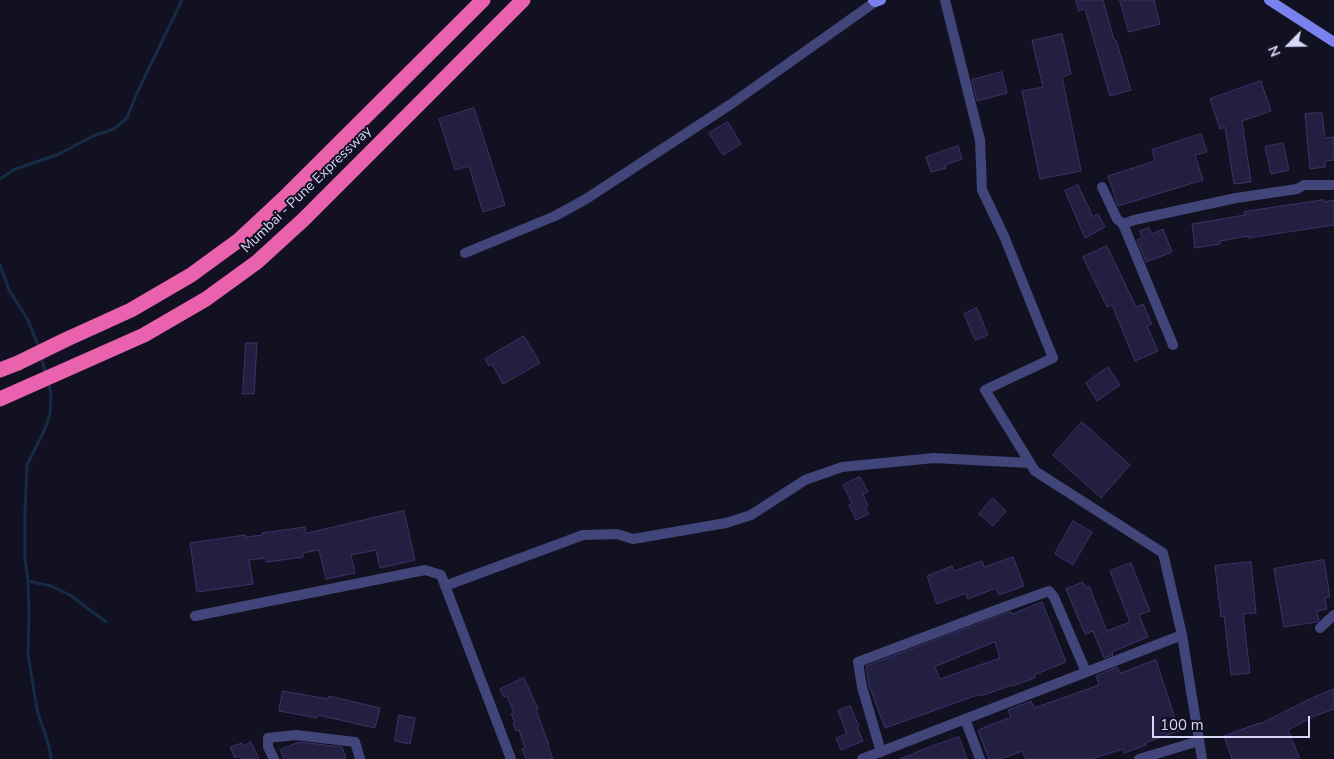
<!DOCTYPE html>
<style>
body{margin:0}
#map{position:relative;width:1334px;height:759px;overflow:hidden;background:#121121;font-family:"Nunito Sans",sans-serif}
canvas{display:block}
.north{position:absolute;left:1264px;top:20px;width:50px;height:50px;-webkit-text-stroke:4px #121121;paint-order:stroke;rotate:247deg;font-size:14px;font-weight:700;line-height:20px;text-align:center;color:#d8d7fa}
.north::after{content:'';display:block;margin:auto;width:18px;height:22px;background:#d8d7fa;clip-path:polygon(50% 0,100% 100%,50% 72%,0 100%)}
.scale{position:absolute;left:1152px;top:716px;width:158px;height:22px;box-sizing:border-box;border:2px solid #d8d7fa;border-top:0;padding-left:6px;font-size:15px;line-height:18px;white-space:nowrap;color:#d8d7fa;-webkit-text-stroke:4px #121121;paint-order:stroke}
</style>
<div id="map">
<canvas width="1334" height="759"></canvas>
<div class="north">N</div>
<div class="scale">100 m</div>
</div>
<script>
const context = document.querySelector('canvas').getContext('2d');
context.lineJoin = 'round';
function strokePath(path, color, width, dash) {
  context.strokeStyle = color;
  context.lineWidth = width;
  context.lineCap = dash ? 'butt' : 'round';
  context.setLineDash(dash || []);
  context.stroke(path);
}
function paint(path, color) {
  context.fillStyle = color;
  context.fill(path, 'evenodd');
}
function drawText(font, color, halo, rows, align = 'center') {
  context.font = font + ' "Nunito Sans",sans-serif';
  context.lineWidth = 4;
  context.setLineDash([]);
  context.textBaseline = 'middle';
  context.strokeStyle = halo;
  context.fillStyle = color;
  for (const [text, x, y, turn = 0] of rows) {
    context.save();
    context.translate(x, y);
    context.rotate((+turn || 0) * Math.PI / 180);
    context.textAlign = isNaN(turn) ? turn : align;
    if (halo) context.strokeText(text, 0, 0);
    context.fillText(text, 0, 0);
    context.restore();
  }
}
const stream = new Path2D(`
 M0,179L13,170L59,154L93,136L114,129L127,118L136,95L182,0
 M0,265L9,290L28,320L39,348
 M41,357L46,375
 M48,383L51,393L50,414L44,431L27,465L25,512V559L28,581L29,614L28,654L37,710L49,746L51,759
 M28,581L51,586L70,595L106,622`);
const building = new Path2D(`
 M1076,0H1103L1114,40H1116L1131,90L1110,96L1085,9L1079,11Z
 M1120,0H1154L1160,24L1129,32Z
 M1062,34L1071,74L1062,77L1081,171L1040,179L1022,91L1043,87L1032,41Z
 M1002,72L1007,93L977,101L972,80Z
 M1261,81L1271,111L1242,121L1251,182L1234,184L1225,127L1220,129L1210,99Z
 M474,108L505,205L483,212L469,166L455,170L439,119Z
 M1322,113L1325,138L1334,137V160L1325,161V167L1310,169L1305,114Z
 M728,122L741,144L723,155L709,133Z
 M1201,134L1207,152L1195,155L1203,180L1118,206L1108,176L1155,161L1152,150Z
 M1283,143L1289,170L1271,174L1265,147Z
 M958,146L962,159L945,165L946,168L931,172L926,157Z
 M1078,185L1093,217L1098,214L1105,227L1085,238L1065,191Z
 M1324,200V202L1334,200V225L1248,238V236L1220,241V244L1195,248L1192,224L1245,215L1244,212Z
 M1149,228L1152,234L1163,229L1172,252L1146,262L1137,240L1142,238L1140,231Z
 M1107,246L1136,307L1143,304L1152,324L1147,326L1158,351L1135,361L1112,305L1107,307L1083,257Z
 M977,308L988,335L975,340L964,314Z
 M524,336L540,363L503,384L492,364L489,366L485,359Z
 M246,343H257L254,394H243Z
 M1108,367L1120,385L1097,401L1086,383Z
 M1082,422L1130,465L1101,498L1053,455Z
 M860,477L868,492L863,494L868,506L865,508L869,514L856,520L849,505L852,503L843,485Z
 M993,498L1006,511L993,526L979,514Z
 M404,511L415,560L380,568L376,550L351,555L355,573L326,579L319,550L303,553V557L267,562L266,558L249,560L253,584L197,592L190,543L245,535L246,537L262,535V533L305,527L306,533Z
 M1073,521L1092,532L1073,565L1055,554Z
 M1013,557L1024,586L999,595L996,588L968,599L966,593L937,604L927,576L952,566L954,571L982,561L984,567Z
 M1324,560L1330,597L1325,598L1327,609L1317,611L1319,620L1317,622L1284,627L1274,569Z
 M1251,562L1256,613L1243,614L1250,673L1231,675L1224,616L1221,617L1215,566Z
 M1131,563L1150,611L1139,615L1148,637L1112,652L1113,655L1104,658L1093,631L1085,634L1066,589L1083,582L1086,588L1089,586L1107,631L1130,622L1110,571Z
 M1042,602L1066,662L1034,675L1035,678L1012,686V685L981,696L980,694L885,728L869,685L866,666L1009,612H1011L1012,614ZM995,642L1000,658L940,679L935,667Z
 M1156,660L1179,731L1145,743L1146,745L1124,753L1123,749L1091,759H1026L1022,751L1001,759H989L978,730L1011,717L1008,710L1031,701L1034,708L1099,685L1096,676L1117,667L1120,673Z
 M524,678L538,709L536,710L549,745L548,746L553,759H526L522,749L525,748L519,730L516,731L513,723L515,722L511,714L514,713L507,696L504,697L500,689Z
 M1334,689V709L1315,716L1288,730L1300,759H1232L1224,736L1259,723L1260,724L1312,698Z
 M283,691L328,699L329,696L380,708L375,728L318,715L317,718L279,711Z
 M850,706L859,726L857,727L863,741L841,750L836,738L847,734L838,711Z
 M399,715L415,718L410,744L395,741Z
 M959,737L967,759H900L932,746Z
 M251,742L259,759H241L239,756L235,758L230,747L242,743L243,746Z
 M300,742L342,747L346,759H284L280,750Z`);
const street = new Path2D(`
 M945,0L980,140L982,190L1004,236L1053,358L985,390L1035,471L1163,553L1182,635L1202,759
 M1102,187L1117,219L1123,224L1173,345
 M1123,224L1134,220L1236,198L1297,189L1304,185H1334
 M465,253L555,216L586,199L731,104L875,2
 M445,586L583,535L617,534L633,539L726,523L751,515L805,480L842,467L934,458L1030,463
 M195,616L425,570L441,575L511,759
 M1320,628L1334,615
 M965,719L980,759
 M881,752L862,687L858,662L1007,606L1049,591L1054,597L1086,672
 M274,759L268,747V738L296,735L355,742L360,759
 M862,759L1182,635
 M1139,759L1199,741`);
const secondary = new Path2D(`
 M873,0L875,2L881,0
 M1269,0L1334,42`);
const highway = new Path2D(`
 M0,370L18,363L65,340L131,310L191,275L239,240L283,199L483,0
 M0,399L144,335L206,299L257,262L303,220L523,0`);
const streetNames = [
 ["Mumbai - Pune Expressway",307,190,-44]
];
strokePath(stream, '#162c46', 3);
paint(building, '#231f40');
strokePath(building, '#3a3469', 1);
strokePath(street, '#42457a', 10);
strokePath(secondary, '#7a81ed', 10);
strokePath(highway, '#ea62ae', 15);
drawText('14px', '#d8d7fa', '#121121', streetNames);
</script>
